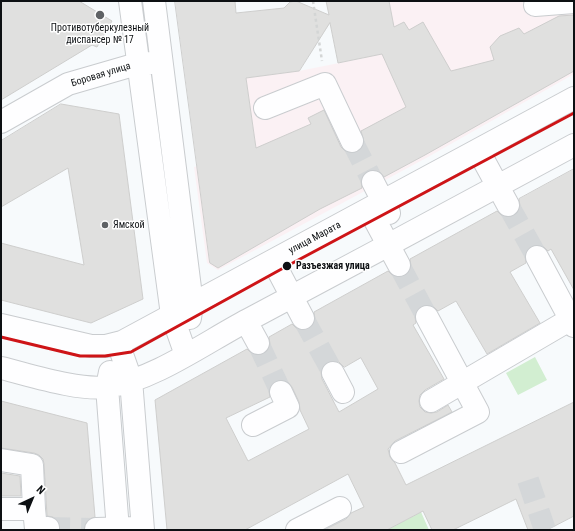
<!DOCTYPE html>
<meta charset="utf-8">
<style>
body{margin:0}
#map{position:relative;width:575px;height:531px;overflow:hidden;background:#f7fafc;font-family:"Roboto Condensed",sans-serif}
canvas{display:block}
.frame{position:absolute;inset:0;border:2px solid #0d1013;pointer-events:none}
.north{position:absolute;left:12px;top:479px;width:40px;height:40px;-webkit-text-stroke:3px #fff;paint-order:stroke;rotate:44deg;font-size:11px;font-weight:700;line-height:16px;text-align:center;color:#0d1013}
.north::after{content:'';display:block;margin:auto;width:14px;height:18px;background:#0d1013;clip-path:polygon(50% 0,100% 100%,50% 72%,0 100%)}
</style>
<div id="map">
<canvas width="575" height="531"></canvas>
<div class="frame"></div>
<div class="north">N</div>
</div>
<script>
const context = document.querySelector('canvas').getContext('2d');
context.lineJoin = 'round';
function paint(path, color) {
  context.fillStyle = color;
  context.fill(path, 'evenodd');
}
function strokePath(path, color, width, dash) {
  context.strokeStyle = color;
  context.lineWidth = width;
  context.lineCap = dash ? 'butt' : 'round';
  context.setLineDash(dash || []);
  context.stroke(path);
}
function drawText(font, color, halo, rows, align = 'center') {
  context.font = font + ' "Roboto Condensed",sans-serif';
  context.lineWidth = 3;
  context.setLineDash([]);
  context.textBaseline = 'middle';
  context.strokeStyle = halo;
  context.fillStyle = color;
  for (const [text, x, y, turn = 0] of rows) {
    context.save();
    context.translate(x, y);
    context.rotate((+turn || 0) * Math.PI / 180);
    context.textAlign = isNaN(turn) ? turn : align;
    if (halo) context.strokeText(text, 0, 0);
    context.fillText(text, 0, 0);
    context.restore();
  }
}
const commercial = new Path2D(`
 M389,1H574V74L428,157L218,270L207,263L194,167L247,154L256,148L246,78L299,71L364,58L393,22Z`);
const green = new Path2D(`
 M535,357L547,380L518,395L506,373Z
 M421,512L429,530H387Z`);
const building = new Path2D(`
 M1,1H79L112,21L97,47L92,45L1,100Z
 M175,1H235L236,13L284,8L290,2L296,1L329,15L326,1H389L394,27L404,22L409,30L423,22L451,71L494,60L490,47L500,36L519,28L524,34L559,16L574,15V71L425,155L384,177L380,172L374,170L367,171L362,176L361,181L362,188L320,209L218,268L210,263ZM330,23L338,63L382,54L406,107L361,131L364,142L362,148L357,152L351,153L345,151L341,147L324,110L308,118L311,124L256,148L246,78L299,71Z
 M61,104L119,114L143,299L91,323L1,300V243L84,265L68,168L1,207V141Z
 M574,169V290L551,249L548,251L544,247L538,245L531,246L527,250L525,256L526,263L510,272L540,323L487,354L456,301L438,311L434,307L428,305L421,306L416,311L415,317L416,323L413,325L444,379L425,390L420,395L419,401L420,407L425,412L431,413L437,412L448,405L452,412L395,441L388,449L390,457L395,463L406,485L574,402V516L547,530H528L516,499L453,530H432L423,511L387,530H324L346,519L351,513L364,507L348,474L245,530H167L155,400L247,349L251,353L257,355L264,354L269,349L270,344L269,337L292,324L297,329L302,330L309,329L314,324L315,319L314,312L388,271L392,275L398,277L405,276L410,271L411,266L410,259L497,211L502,216L507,217L514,216L519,211L520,206L519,199ZM361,358L378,389L339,412L322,379L321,372L322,367L327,362L333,361L339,362L344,367ZM282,380L288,382L292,387L299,402L300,410L309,429L248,461L226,418L270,397L269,391L271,385L275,381Z
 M1,401L87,423L95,517L89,519L85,523L84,530H60V527L58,521L53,517L47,516L44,464L43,459L39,455L34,453L1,448Z
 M1,473L20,476L21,496H1Z`);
const minorTunnel = new Path2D(`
 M352,141L373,182
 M508,205L537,257
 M399,265L427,317
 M303,318L333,373
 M258,343L281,392
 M528,480L545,530
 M48,528L96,529`);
const path = new Path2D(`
 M313,1L322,61`);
const minor = new Path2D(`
 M130,1L172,315L186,355
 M154,1L192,304L190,318
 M535,5L574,2
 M265,108L325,84L352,141
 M1,122L68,84L137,64L151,63
 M478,150L508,205
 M373,182L389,213
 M369,209L399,265
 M537,257L574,326
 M273,261L303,318
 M246,321L258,343
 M1,325L91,346H106L122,342L574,98
 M118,343L131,380L143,530
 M1,368C30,375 79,391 107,387C154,380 206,342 248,320C357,262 465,204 574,145
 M110,372L107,387L118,530
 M333,373L343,392
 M431,401L571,319
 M253,425L288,407L281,392
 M401,452L478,412L427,317
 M1,460L32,465L34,509H1
 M34,509L36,529L48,528
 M96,529L133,528
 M297,530L340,508`);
const tram1 = new Path2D(`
 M1,337L80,356H105L131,352L287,266L574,113`);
const markers = [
 [100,15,5,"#5f6265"],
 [105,225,4,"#5f6265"],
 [287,266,5,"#0d1013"]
];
const poiNames = [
 ["Противотуберкулезный",100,28],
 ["диспансер № 17",100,40],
 ["Ямской",113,225,"left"]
];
const streetNames = [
 ["Боровая улица",101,75,-17],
 ["улица Марата",315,238,-28]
];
const stopNames = [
 ["Разъезжая улица",296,266]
];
paint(commercial, '#fbf1f4');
paint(green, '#d2eed1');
paint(building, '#e0e0df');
strokePath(building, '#cececd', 1);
strokePath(minorTunnel, '#d4d7d9', 22, [22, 11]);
strokePath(minor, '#c9cccf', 24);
strokePath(path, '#d3d5d5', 2.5, [3, 3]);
strokePath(minor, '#fefeff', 22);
strokePath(tram1, '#ce1417', 3);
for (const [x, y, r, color] of markers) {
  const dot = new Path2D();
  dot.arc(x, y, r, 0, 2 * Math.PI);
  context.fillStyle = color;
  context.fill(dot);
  strokePath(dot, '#fff', 1.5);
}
drawText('10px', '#0d1013', '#fff', poiNames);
drawText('10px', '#0d1013', '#fff', streetNames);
drawText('bold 10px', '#0d1013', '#fff', stopNames, 'left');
</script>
